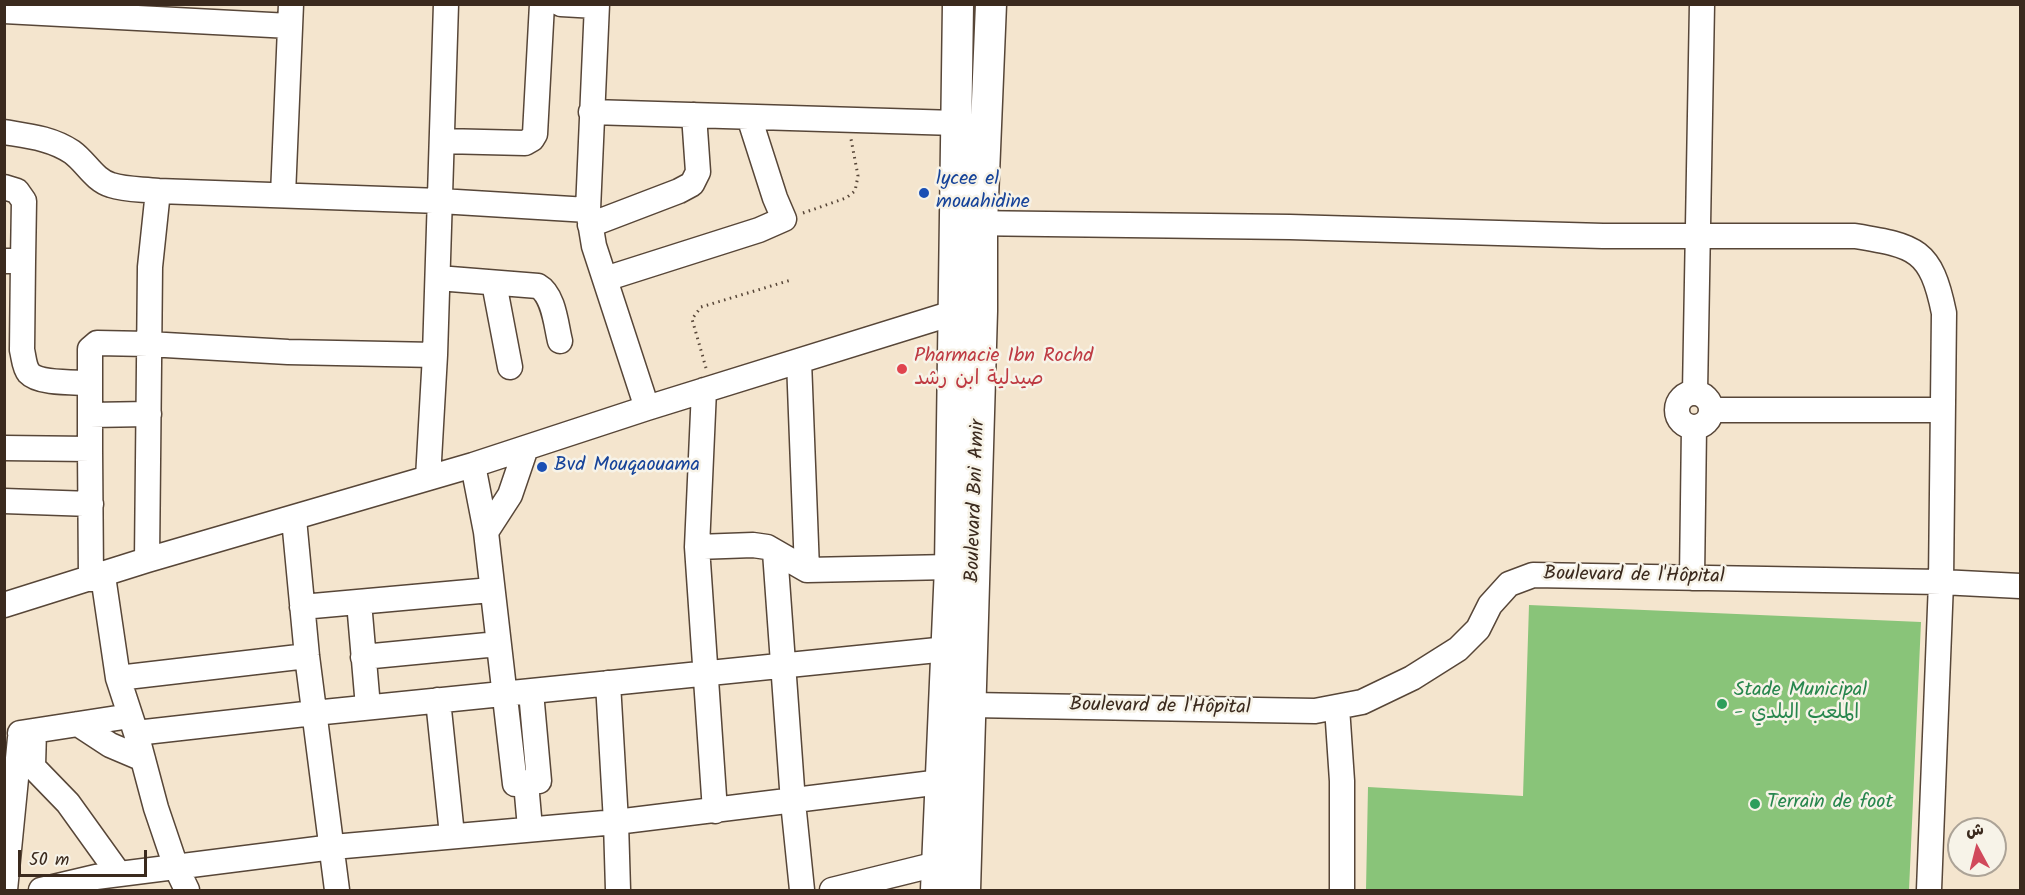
<!DOCTYPE html>
<meta charset="utf-8">
<style>
body{margin:0}
#map{position:relative;width:2025px;height:895px;overflow:hidden;background:#f4e5ce;font-family:Kalam,"Playpen Sans Arabic",sans-serif}
canvas{display:block}
.frame{position:absolute;inset:0;border:6px solid #3b2a1e;pointer-events:none}
.north{position:absolute;left:1947px;top:817px;width:60px;height:60px;box-sizing:border-box;background:#f7f3e8;border:2px solid #aca397;border-radius:50%;rotate:353deg;font-size:16px;font-weight:700;line-height:24px;text-align:center;color:#3b2a1e}
.north::after{content:'';display:block;margin:auto;width:21px;height:27px;background:#d1495b;clip-path:polygon(50% 0,100% 100%,50% 72%,0 100%)}
.scale{position:absolute;left:18px;top:850px;width:129px;height:27px;box-sizing:border-box;border:3px solid #3b2a1e;border-top:0;padding-left:8px;font-size:18px;line-height:21px;white-space:nowrap;color:#3b2a1e;-webkit-text-stroke:4px #f7f3e8;paint-order:stroke}
</style>
<div id="map">
<canvas width="2025" height="895"></canvas>
<div class="frame"></div>
<div class="north">ش</div>
<div class="scale">50 m</div>
</div>
<script>
const context = document.querySelector('canvas').getContext('2d');
context.lineJoin = 'round';
function paint(path, color) {
  context.fillStyle = color;
  context.fill(path, 'evenodd');
}
function strokePath(path, color, width, dash) {
  context.strokeStyle = color;
  context.lineWidth = width;
  context.lineCap = dash ? 'butt' : 'round';
  context.setLineDash(dash || []);
  context.stroke(path);
}
function drawText(font, color, halo, rows, align = 'center') {
  context.font = font + ' Kalam,"Playpen Sans Arabic",sans-serif';
  context.lineWidth = 5;
  context.setLineDash([]);
  context.textBaseline = 'middle';
  context.strokeStyle = halo;
  context.fillStyle = color;
  for (const [text, x, y, turn = 0] of rows) {
    context.save();
    context.translate(x, y);
    context.rotate((+turn || 0) * Math.PI / 180);
    context.textAlign = isNaN(turn) ? turn : align;
    if (halo) context.strokeText(text, 0, 0);
    context.fillText(text, 0, 0);
    context.restore();
  }
}
const green = new Path2D(`
 M1529,605L1921,622L1909,890H1366L1368,787L1523,796Z`);
const path = new Path2D(`
 M803,213L846,198L855,191L858,176L851,139
 M706,368L692,319L701,307L791,280`);
const minor = new Path2D(`
 M561,4L596,6
 M597,4L588,210L594,246L647,408
 M4,11L290,26
 M591,112L956,123
 M4,132C28,136 51,138 72,152C86,162 94,180 111,185C126,190 143,189 158,191L440,201L588,210
 M442,141L525,143L532,139L535,134L542,4
 M4,187L17,191L24,201L23,261
 M283,195L291,4
 M966,223L1290,227L1603,236H1855C1916,246 1931,249 1944,313L1941,582L1929,890
 M590,225L679,191L692,184L698,172L694,115
 M4,261H23L22,350C24,358 24,367 29,373C39,384 75,382 90,383V449
 M438,278L538,286C554,295 556,325 560,341
 M605,279L759,230L784,219L775,198L749,117
 M494,283L510,367
 M799,361L807,570
 M90,383V349L97,343L148,344L288,352L435,355
 M704,390L697,547L715,811
 M1695,392L1702,4
 M1677 410a17 17 0 1 1 34 0a17 17 0 1 1-34 0Z
 M1712,410H1942
 M90,415L149,414
 M4,448L90,449L91,579
 M473,465L486,532L515,784L539,781L531,692
 M428,478L435,355L446,4
 M4,501L91,504
 M294,519L307,656L337,890
 M486,532L510,495L526,448
 M697,547L753,545L767,547L807,570L950,567
 M775,552L793,802L802,890
 M147,560L150,267L158,191
 M103,576L118,678L136,733L156,808L176,867L187,890
 M1692,578L1694,427
 M359,602L368,707
 M4,605L147,560L473,465L647,408L953,313L969,312
 M302,607L491,590
 M363,657L498,644
 M118,678L307,656
 M608,683L616,822L618,890
 M438,700L452,835
 M971,705L1315,711L1362,702L1412,678L1458,649L1478,629L1490,605L1509,584L1533,575L1941,582L2020,586
 M1337,707L1342,781V890
 M78,724L110,745L143,759
 M34,731L33,766L36,770L68,803L119,874
 M20,733L130,716
 M136,733L314,713L947,649
 M526,783L530,828
 M5,890L20,738
 M41,890L96,877L333,847L616,822L941,782
 M832,890L937,864`);
const major = new Path2D(`
 M936,890L950,567L958,4
 M965,890L982,311V223L991,4`);
const markers = [
 [924,193,6,"#1a4fb4"],
 [902,369,6,"#e0444e"],
 [542,467,6,"#1a4fb4"],
 [1722,704,6,"#2e9e5b"],
 [1755,804,6,"#2e9e5b"]
];
const transitNames = [
 ["lycee el",936,181],
 ["mouahidine",936,204],
 ["Bvd Mouqaouama",554,467]
];
const healthNames = [
 ["Pharmacie Ibn Rochd",914,358],
 ["صيدلية ابن رشد",914,381]
];
const streetNames = [
 ["Boulevard Bni Amir",977,501,-88],
 ["Boulevard de l'Hôpital",1634,577,1],
 ["Boulevard de l'Hôpital",1160,708,1]
];
const leisureNames = [
 ["Stade Municipal",1734,692],
 ["- الملعب البلدي",1734,715],
 ["Terrain de foot",1767,804]
];
paint(green, '#89c479');
strokePath(minor, '#574638', 27);
strokePath(major, '#574638', 33);
strokePath(path, '#574638', 3, [1.5, 4.5]);
strokePath(minor, '#fff', 24);
strokePath(major, '#fff', 30);
for (const [x, y, r, color] of markers) {
  const dot = new Path2D();
  dot.arc(x, y, r, 0, 2 * Math.PI);
  context.fillStyle = color;
  context.fill(dot);
  strokePath(dot, '#f7f3e8', 2);
}
drawText('20px', '#164399', '#f7f3e8', transitNames, 'left');
drawText('20px', '#be3a42', '#f7f3e8', healthNames, 'left');
drawText('20px', '#3b2a1e', '#f7f3e8', streetNames);
drawText('20px', '#27864d', '#f7f3e8', leisureNames, 'left');
</script>
